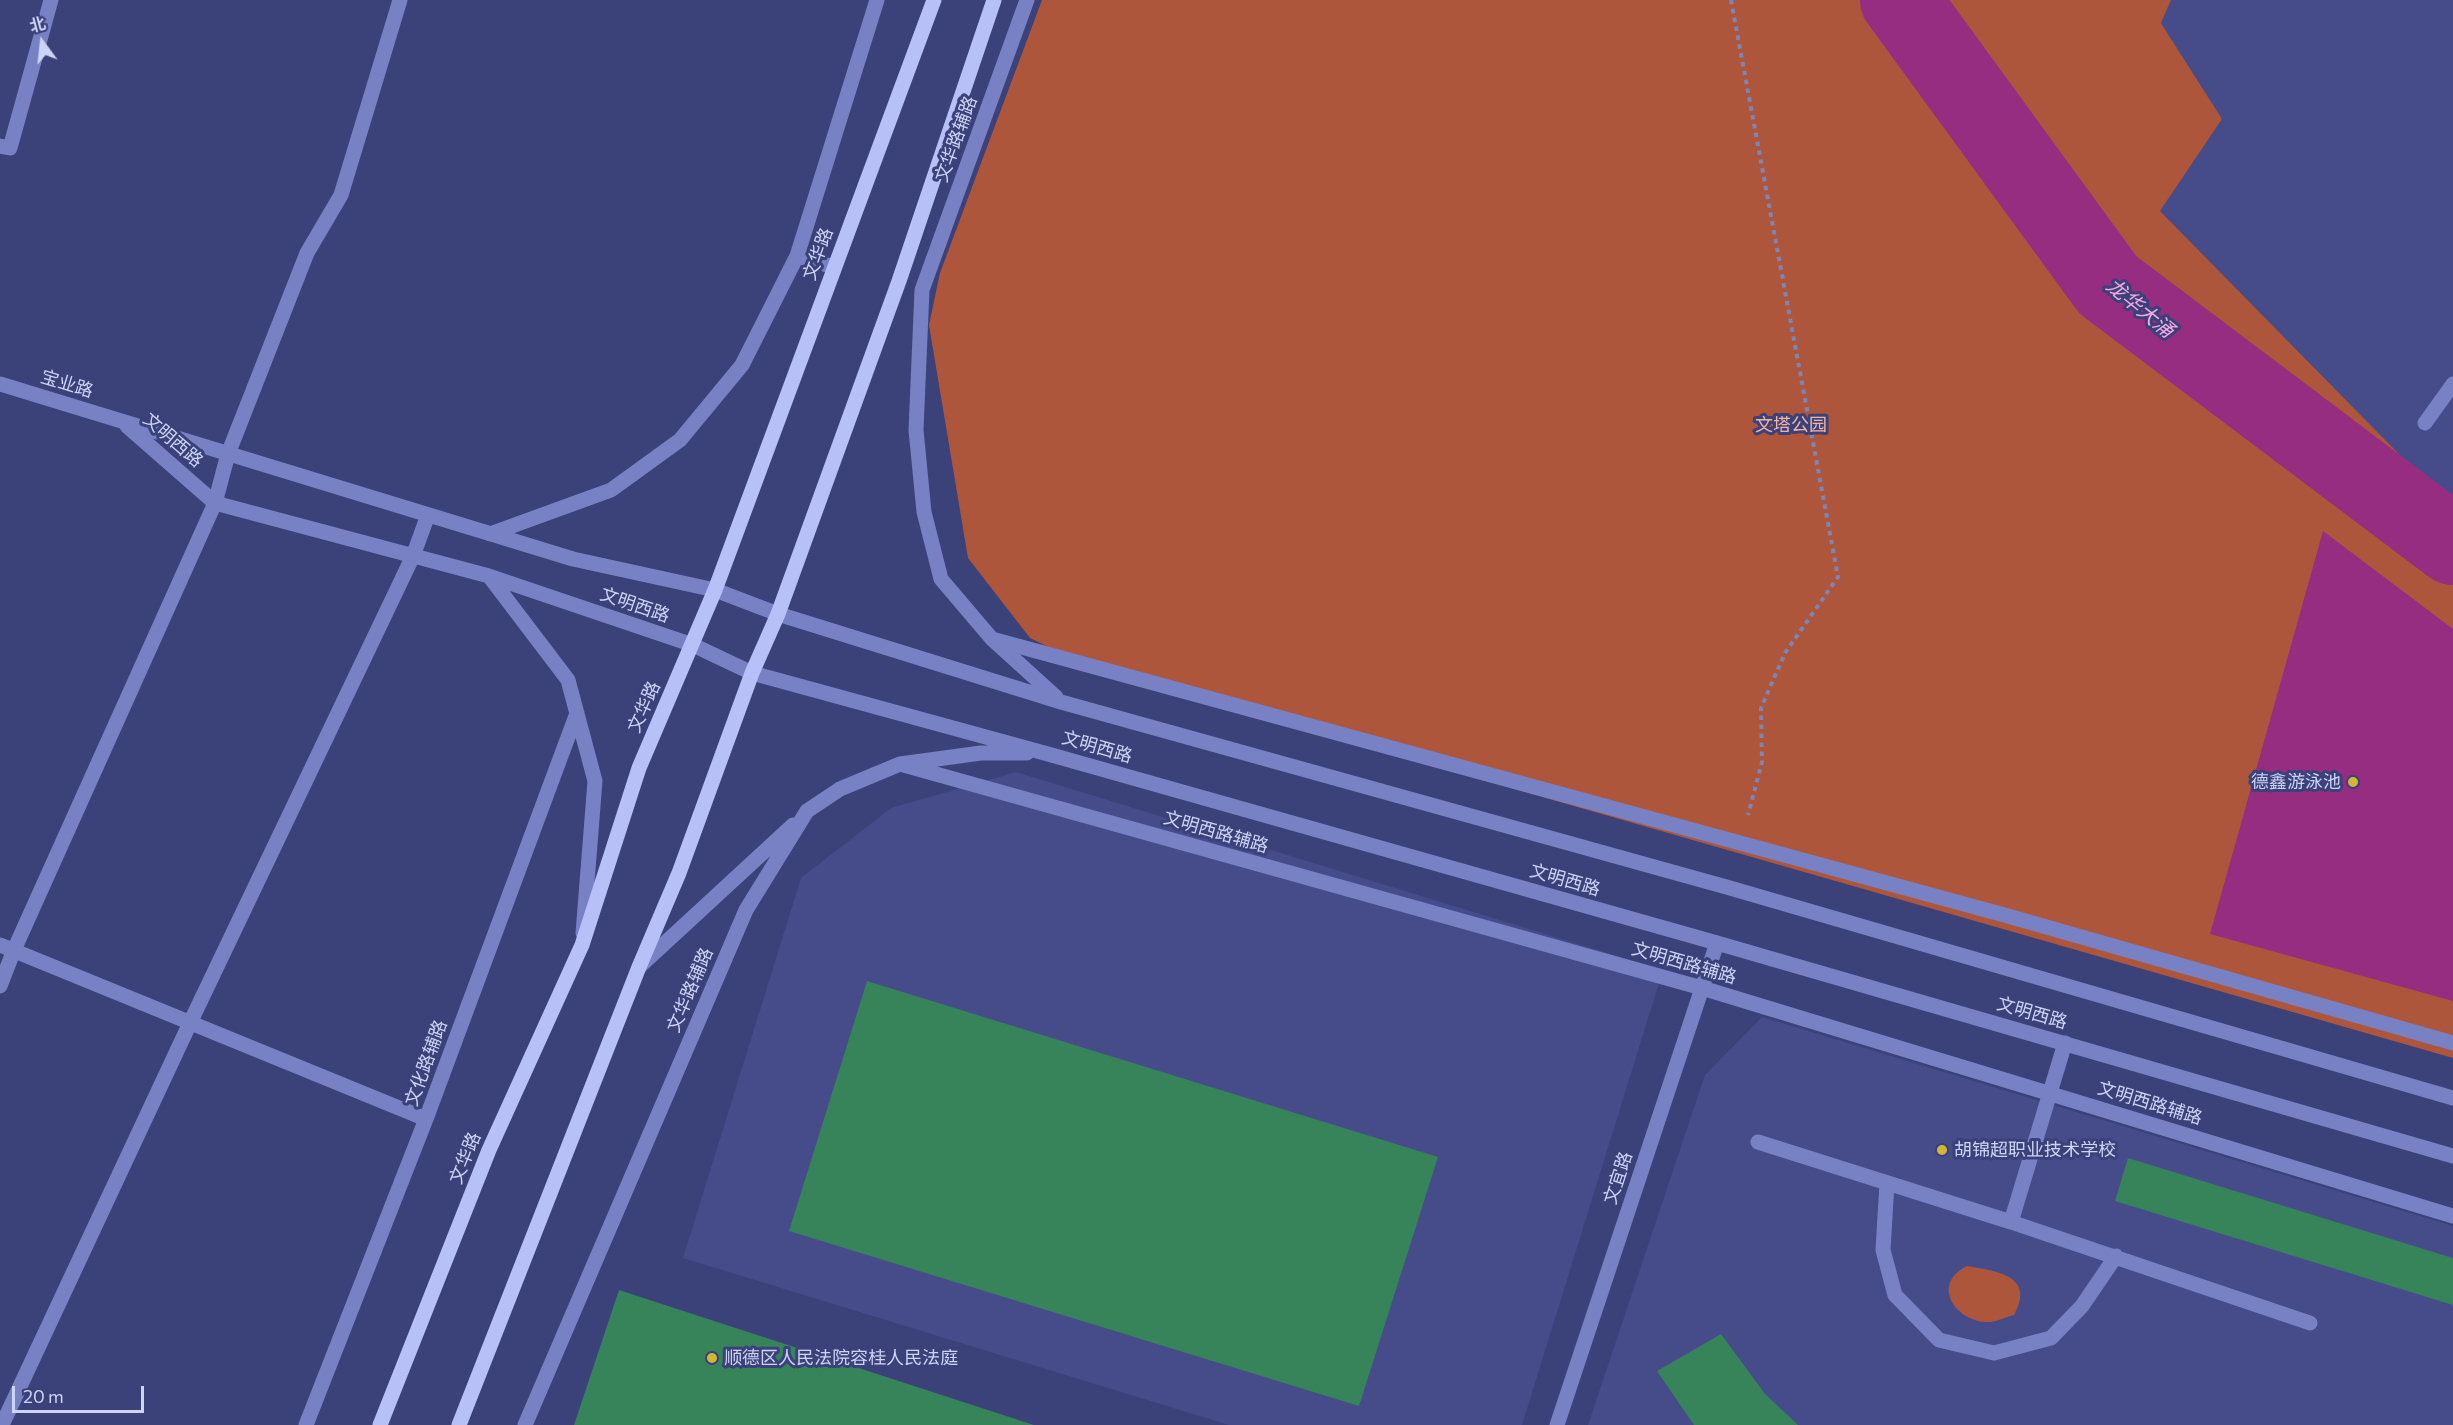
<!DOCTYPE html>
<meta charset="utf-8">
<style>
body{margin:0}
#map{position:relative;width:2453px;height:1425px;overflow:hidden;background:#3b4179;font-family:Commissioner,"Noto Sans SC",sans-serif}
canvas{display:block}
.north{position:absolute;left:12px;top:12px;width:60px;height:60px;-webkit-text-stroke:4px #3b4179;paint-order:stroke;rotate:345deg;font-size:16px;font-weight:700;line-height:24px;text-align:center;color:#cdd4f6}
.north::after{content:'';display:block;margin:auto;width:21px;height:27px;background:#cdd4f6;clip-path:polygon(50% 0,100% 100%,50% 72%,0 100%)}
.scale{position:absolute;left:12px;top:1386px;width:132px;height:27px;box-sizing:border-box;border:3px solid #cdd4f6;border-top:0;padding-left:8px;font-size:18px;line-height:21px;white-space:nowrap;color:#cdd4f6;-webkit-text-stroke:4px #3b4179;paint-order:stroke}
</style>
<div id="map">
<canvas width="2453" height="1425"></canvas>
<div class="north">北</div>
<div class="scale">20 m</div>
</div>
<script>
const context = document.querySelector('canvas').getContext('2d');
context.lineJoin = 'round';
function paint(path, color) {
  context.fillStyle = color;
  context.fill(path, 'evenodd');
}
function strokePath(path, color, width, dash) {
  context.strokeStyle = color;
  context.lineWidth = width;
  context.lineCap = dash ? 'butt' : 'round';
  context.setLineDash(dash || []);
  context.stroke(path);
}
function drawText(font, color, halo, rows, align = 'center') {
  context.font = font + ' Commissioner,"Noto Sans SC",sans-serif';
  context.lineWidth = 6;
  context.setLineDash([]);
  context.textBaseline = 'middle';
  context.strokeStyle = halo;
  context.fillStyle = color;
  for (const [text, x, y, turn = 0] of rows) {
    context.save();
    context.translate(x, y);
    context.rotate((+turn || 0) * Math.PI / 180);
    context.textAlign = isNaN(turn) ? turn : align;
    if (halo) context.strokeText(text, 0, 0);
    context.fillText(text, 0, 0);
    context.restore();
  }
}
const built = new Path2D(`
 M2171,0H2453V509L2160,211L2222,119L2161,23Z
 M1016,772L1663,970L1522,1425H1229L683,1258L801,878L891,808Z
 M1762,1017L2453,1226V1425H1588L1705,1075Z`);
const green = new Path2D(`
 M1042,0H2171L2161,23L2222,119L2160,211L2453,509V1058L1089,667L1030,638L968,558L929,325L940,273Z
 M1967,1266C1997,1271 2036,1276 2014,1315C2006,1317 1998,1321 1991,1322C1957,1324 1929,1285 1967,1266Z`);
const water = new Path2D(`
 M2323,531L2453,629V1001L2210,934Z`);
const river = new Path2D(`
 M1900,0L2108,285L2453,545`);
const building = new Path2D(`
 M867,981L1438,1157L1359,1406L789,1231Z
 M2128,1158L2453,1258V1305L2115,1201Z
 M619,1290L1034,1425H574Z
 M1721,1334L1765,1394L1798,1425H1694L1657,1371Z`);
const path = new Path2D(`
 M1731,0L1838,577L1785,653L1761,708L1762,762L1748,815`);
const minor = new Path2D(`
 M1027,0L922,290L916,430L924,512L941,579L992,639L1056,697
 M0,146L10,148L51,0
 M797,256L834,267
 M0,384L573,559L715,590L778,614L1061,702L1730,888L2453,1098
 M2425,423L2453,384
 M127,426L215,503L489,576L693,645L752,673L1048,754L1717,943L2453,1156
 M490,534L611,490L680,440L742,365L797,256L877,0
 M489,576L568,680L595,781L583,933
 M992,639L2008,916L2453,1043
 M900,764L1702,988L2453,1216
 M0,945L426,1119
 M639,967L793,825
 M0,986L14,950L215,503L228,454L307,253L341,195L400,0
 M1758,1142L2011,1222L2065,1043
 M1887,1183L1883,1250L1895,1295L1939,1340L1994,1353L2051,1338L2082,1306L2116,1256
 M2011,1222L2310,1323
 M2,1425L190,1023L413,556L428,515
 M306,1425L426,1119L577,713
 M525,1425L746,910L807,811L840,789L900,764L981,753H1027
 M1557,1425L1717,943`);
const major = new Path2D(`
 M380,1425L489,1150L582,945L639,768L715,590L934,0
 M459,1425L639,967L679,873L752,673L778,614L899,281L994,0`);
const markers = [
 [2353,782,6,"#d2b736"],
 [1942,1150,6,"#d2b736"],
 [712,1358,6,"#d2b736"]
];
const streetNames = [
 ["文华路辅路",956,139,-70],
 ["文华路",818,254,-70],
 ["宝业路",67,384,17],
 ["文明西路",173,440,41],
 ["文明西路",635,605,19],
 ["文华路",644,707,-66],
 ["文明西路",1097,747,16],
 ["文明西路辅路",1216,832,16],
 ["文明西路",1565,880,16],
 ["文明西路辅路",1684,963,16],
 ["文华路辅路",690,990,-67],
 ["文明西路",2032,1013,16],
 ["文化路辅路",426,1063,-70],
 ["文明西路辅路",2150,1103,17],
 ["文华路",465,1158,-68],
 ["文宜路",1618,1178,-72]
];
const parkNames = [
 ["文塔公园",1791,425]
];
const poiNames = [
 ["德鑫游泳池",2341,782,"right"],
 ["胡锦超职业技术学校",1954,1150],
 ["顺德区人民法院容桂人民法庭",724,1358]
];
const waterNames = [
 ["龙华大涌",2140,308,39]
];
paint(built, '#464c8a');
paint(green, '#ae563c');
paint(water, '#962d81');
strokePath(river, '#962d81', 80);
paint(building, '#37835a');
strokePath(path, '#7e85b3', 4, [4.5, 4.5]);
strokePath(minor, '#7781c4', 15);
strokePath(major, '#b7c1f7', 15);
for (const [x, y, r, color] of markers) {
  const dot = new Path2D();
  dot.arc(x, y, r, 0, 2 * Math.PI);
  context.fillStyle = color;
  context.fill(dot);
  strokePath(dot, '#3b4179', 2);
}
drawText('18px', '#cdd4f6', '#3b4179', streetNames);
drawText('18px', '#f3b4a1', '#3b4179', parkNames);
drawText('18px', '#cdd4f6', '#3b4179', poiNames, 'left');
drawText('italic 20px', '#f7a8e2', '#3b4179', waterNames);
</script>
